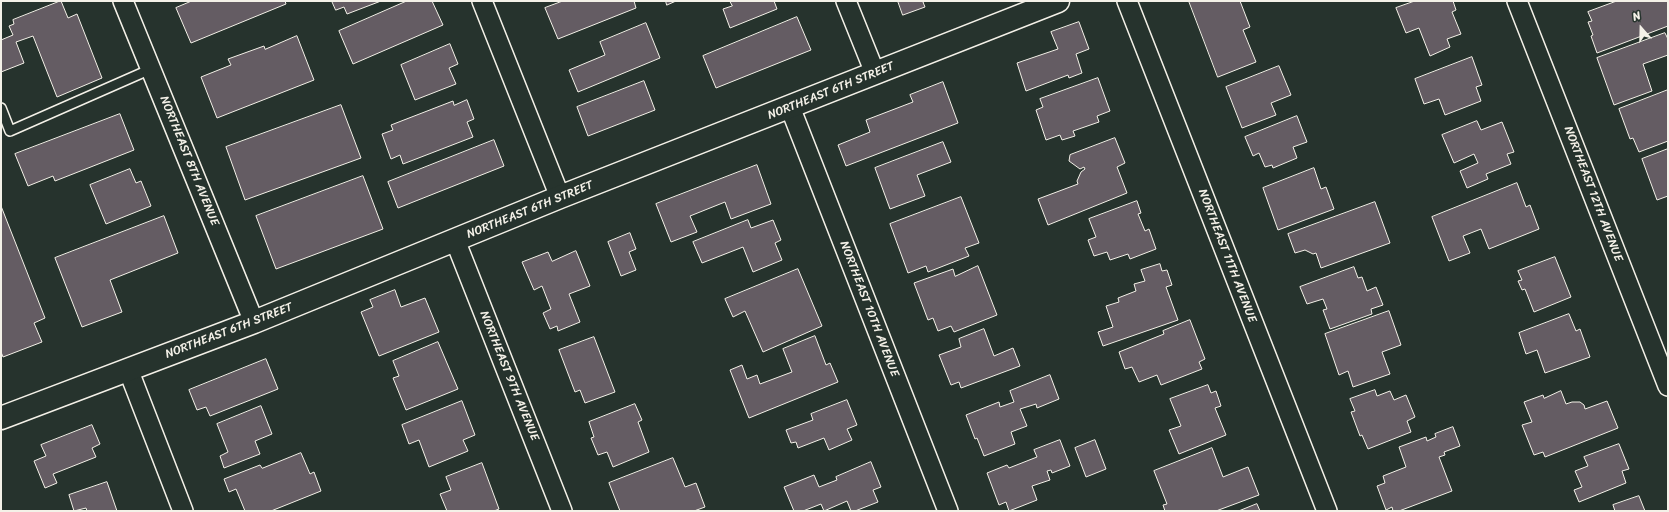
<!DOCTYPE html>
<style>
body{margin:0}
#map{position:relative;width:1669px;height:512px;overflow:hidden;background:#26332d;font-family:Sriracha,sans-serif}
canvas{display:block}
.frame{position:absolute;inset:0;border:2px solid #f4f1e8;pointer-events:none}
.north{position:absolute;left:1621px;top:8px;width:40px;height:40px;-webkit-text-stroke:3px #26332d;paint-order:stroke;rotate:340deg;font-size:11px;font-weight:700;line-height:16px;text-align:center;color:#f4f1e8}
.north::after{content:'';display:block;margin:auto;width:14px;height:18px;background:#f4f1e8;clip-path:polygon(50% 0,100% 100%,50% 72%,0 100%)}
</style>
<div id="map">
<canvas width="1669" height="512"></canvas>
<div class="frame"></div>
<div class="north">N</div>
</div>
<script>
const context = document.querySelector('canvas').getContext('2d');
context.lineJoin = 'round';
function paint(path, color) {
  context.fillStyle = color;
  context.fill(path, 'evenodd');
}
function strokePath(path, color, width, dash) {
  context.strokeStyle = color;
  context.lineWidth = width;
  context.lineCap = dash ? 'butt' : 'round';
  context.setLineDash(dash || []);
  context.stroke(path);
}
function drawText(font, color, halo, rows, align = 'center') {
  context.font = font + ' Sriracha,sans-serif';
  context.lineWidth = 3;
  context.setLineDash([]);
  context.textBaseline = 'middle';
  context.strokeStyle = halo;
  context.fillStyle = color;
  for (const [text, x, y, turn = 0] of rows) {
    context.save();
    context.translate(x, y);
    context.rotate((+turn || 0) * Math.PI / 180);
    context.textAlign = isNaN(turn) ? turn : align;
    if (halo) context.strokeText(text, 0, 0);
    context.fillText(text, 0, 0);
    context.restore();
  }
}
const building = new Path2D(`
 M61,1L68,18L77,14L102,78L57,97L33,36L16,42L24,63L1,72V40L13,35L9,26L14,24L13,20Z
 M192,1H285L286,4L191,43L176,8Z
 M332,1H381L347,14L344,7L336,10Z
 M407,1H432L443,25L353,64L339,31Z
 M563,1H634L636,8L558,39L545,8Z
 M666,1H676L667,5Z
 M730,1H774L777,9L730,28L723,9L732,6Z
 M898,1H926L923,2L925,7L903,15Z
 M1189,1H1240L1250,27L1243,30L1256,62L1218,77Z
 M1415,1H1453L1456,10L1452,12L1461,34L1447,39L1450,47L1430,56L1419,28L1406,33L1396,8Z
 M1617,1H1668V26L1597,53L1591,36L1593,35L1588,22L1592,21L1588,12Z
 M797,17L811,50L716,88L703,56Z
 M1079,22L1089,49L1076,54L1082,73L1069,78L1068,75L1026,91L1017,63L1058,49L1051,32Z
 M646,23L660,58L578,92L569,70L605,55L600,42Z
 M1665,33L1668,39V55L1643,64L1652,91L1614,105L1597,58Z
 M297,36L314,80L217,118L201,77L231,65L228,59L264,46L265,49Z
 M450,44L458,64L449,68L456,84L415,100L401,65Z
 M1472,57L1482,85L1476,87L1481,101L1445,115L1439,99L1424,104L1415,79Z
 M1279,66L1291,95L1271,103L1276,115L1242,128L1226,87Z
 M1098,78L1110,111L1097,116L1099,122L1073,131L1075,136L1062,140L1060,135L1046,140L1036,110L1043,107L1040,99Z
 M644,81L655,110L588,136L577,107Z
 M943,82L958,123L846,166L838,145L870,132L866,120L913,102L910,95Z
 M1668,90V141L1639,152L1633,138L1630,139L1619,109Z
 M467,100L474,119L467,122L473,137L403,164L400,155L391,159L382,134L393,130L391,125L453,101L454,105Z
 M341,105L361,158L245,200L226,147Z
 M120,114L134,150L55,181L53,176L28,186L15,154Z
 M1297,116L1307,142L1293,147L1297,158L1273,168L1272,165L1265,167L1259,153L1253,156L1245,137Z
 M1477,121L1481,130L1502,122L1514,152L1507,154L1511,164L1486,174L1488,179L1467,188L1460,171L1478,163L1474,154L1454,163L1442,135Z
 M1115,138L1125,163L1117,167L1127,193L1048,225L1038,199L1078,184L1077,181L1081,172L1085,169L1084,167L1080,169L1069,161L1070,155Z
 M494,140L504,166L398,208L388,182Z
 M943,142L951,162L917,175L925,196L890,209L875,168Z
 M1668,149V196L1657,200L1642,159Z
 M757,165L771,204L731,219L725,202L690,216L697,232L671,242L656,204Z
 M1314,168L1321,189L1326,187L1334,209L1278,230L1263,188Z
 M130,169L136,183L141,181L151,206L106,224L90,185Z
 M363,176L383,229L276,269L256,216Z
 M1517,183L1526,207L1530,205L1539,229L1489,249L1481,229L1463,236L1470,253L1449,261L1432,217Z
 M961,197L979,243L965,248L969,256L928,272L926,266L908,273L890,224Z
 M1137,201L1141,213L1138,214L1145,231L1149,229L1156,249L1130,259L1128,254L1110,260L1107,252L1094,256L1088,240L1096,237L1089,219Z
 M1375,202L1390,243L1321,268L1316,253L1313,254L1305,250L1295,253L1288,234Z
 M1,206L45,318L34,323L42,342L3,357L1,352Z
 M164,216L178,253L110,280L122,312L82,327L55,258Z
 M748,220L751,228L773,220L781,240L775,243L782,260L753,272L743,247L702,263L693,242Z
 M630,233L636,249L629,252L636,270L621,276L608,242Z
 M576,251L590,286L569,294L580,322L558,331L557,326L550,329L543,313L551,309L542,286L534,290L522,262L548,252L552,261Z
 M1555,257L1571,297L1534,312L1525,289L1522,290L1518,281L1522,280L1518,271Z
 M1160,264L1162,271L1167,270L1172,285L1166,287L1178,320L1103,346L1098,332L1113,327L1106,306L1119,302L1118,298L1136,291L1134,284L1145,281L1141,270Z
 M978,266L997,315L954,332L951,326L938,331L933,318L928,320L914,283L953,269L955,276Z
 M1354,267L1358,278L1362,277L1367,291L1376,287L1383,305L1371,309L1372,314L1330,329L1323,310L1327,309L1323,299L1307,304L1300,287Z
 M798,269L822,326L763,352L745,311L733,317L725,299Z
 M395,290L401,307L425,298L439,332L379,356L361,312L373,307L370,300Z
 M1389,311L1401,345L1382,352L1390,374L1353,387L1348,371L1339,375L1325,334Z
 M1569,314L1576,331L1580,329L1590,357L1545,373L1537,350L1526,354L1519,333Z
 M1190,320L1205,359L1199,362L1202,369L1161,385L1157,375L1139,382L1132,367L1125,369L1119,352L1164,334L1163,331Z
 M984,329L994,356L1013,348L1020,366L961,388L959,382L951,385L939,355L961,347L959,339Z
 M815,336L826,365L830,363L838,382L749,418L730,370L742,365L747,379L757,375L760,384L792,372L783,349Z
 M594,337L615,392L585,403L580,390L575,392L559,350Z
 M438,342L458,389L406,410L393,378L399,376L393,361Z
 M266,359L278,389L210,416L206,407L197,410L189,390Z
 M1050,375L1059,399L1037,408L1036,404L1020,409L1027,426L1011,432L1015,444L984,456L977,438L975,439L966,415L999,402L1000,407L1014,402L1010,391Z
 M1208,385L1211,393L1216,391L1221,406L1215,408L1226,435L1179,454L1169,430L1181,426L1170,399Z
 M1375,390L1377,396L1390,391L1394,400L1406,395L1415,417L1407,421L1411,432L1368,449L1362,435L1360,436L1351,412L1355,411L1350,399Z
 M1561,391L1566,404L1572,402H1580L1584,405L1585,409L1607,401L1618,428L1545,457L1543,452L1534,455L1522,425L1532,422L1524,402L1543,395L1544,398Z
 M847,400L857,425L847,429L852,440L829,450L824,438L798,448L796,442L791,443L786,430L813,420L811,414Z
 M462,401L475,435L463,440L468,451L429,467L419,440L409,444L402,425Z
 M635,404L642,420L638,422L649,452L613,467L607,452L598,455L591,438L594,437L589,422Z
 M261,406L272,434L255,441L260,454L224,468L220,456L228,452L217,424Z
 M92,425L100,444L92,448L96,457L53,474L57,483L45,488L34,461L46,456L41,445Z
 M1453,427L1460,446L1444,452L1445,455L1439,457L1452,491L1399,511H1393L1392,507L1386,510L1377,486L1385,483L1383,476L1406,467L1399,447L1426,437L1427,441L1436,437L1435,434Z
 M1060,440L1070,466L1052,473L1051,470L1047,471L1050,480L1032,486L1037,500L1009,511L1006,502L999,505L987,473L1007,465L1009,468L1037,457L1034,450Z
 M1095,440L1106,469L1086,477L1075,448Z
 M1619,444L1629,469L1622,471L1626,483L1579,502L1574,490L1582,487L1575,471L1588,466L1584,457Z
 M1212,448L1223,477L1248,467L1259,495L1216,511H1165L1163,505L1167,504L1154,471Z
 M301,453L310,474L314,472L321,491L271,511H245L236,489L229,492L224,479L260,465L262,468Z
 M673,458L685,487L696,483L705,507L694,511H620L609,483Z
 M871,462L881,487L873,490L878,502L855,511H851L847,501L824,511L821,504L803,511H794L784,487L814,475L819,487L837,480L836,477Z
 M482,463L499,509L494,511H447L440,494L451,490L446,477Z
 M107,482L117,511H87L86,508L74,511L69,495Z
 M1639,496L1645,511H1615L1613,505Z
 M1257,504L1260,511H1239Z`);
const lane = new Path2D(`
 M1,108L10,131L151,69`);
const street = new Path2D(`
 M123,1L254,322
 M482,1L560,197
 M846,1L875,73
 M1127,1L1327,511
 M1517,1L1668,386
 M790,107L948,511
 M455,240L562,511
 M128,369L183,511`);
const secondary = new Path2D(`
 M1,418L254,322L560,197L1058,1`);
const streetNames = [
 ["NORTHEAST 6TH STREET",831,91,-22],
 ["NORTHEAST 8TH AVENUE",189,161,68],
 ["NORTHEAST 12TH AVENUE",1593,194,69],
 ["NORTHEAST 6TH STREET",530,210,-22],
 ["NORTHEAST 11TH AVENUE",1227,256,69],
 ["NORTHEAST 10TH AVENUE",869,309,69],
 ["NORTHEAST 6TH STREET",229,331,-21],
 ["NORTHEAST 9TH AVENUE",509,376,68]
];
paint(building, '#645c63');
strokePath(building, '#f4f1e8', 1);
strokePath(lane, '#f4f1e8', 12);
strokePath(street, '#f4f1e8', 22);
strokePath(secondary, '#f4f1e8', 25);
strokePath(lane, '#26332d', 9);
strokePath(street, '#26332d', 19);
strokePath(secondary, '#26332d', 22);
drawText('12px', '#f4f1e8', '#26332d', streetNames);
</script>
